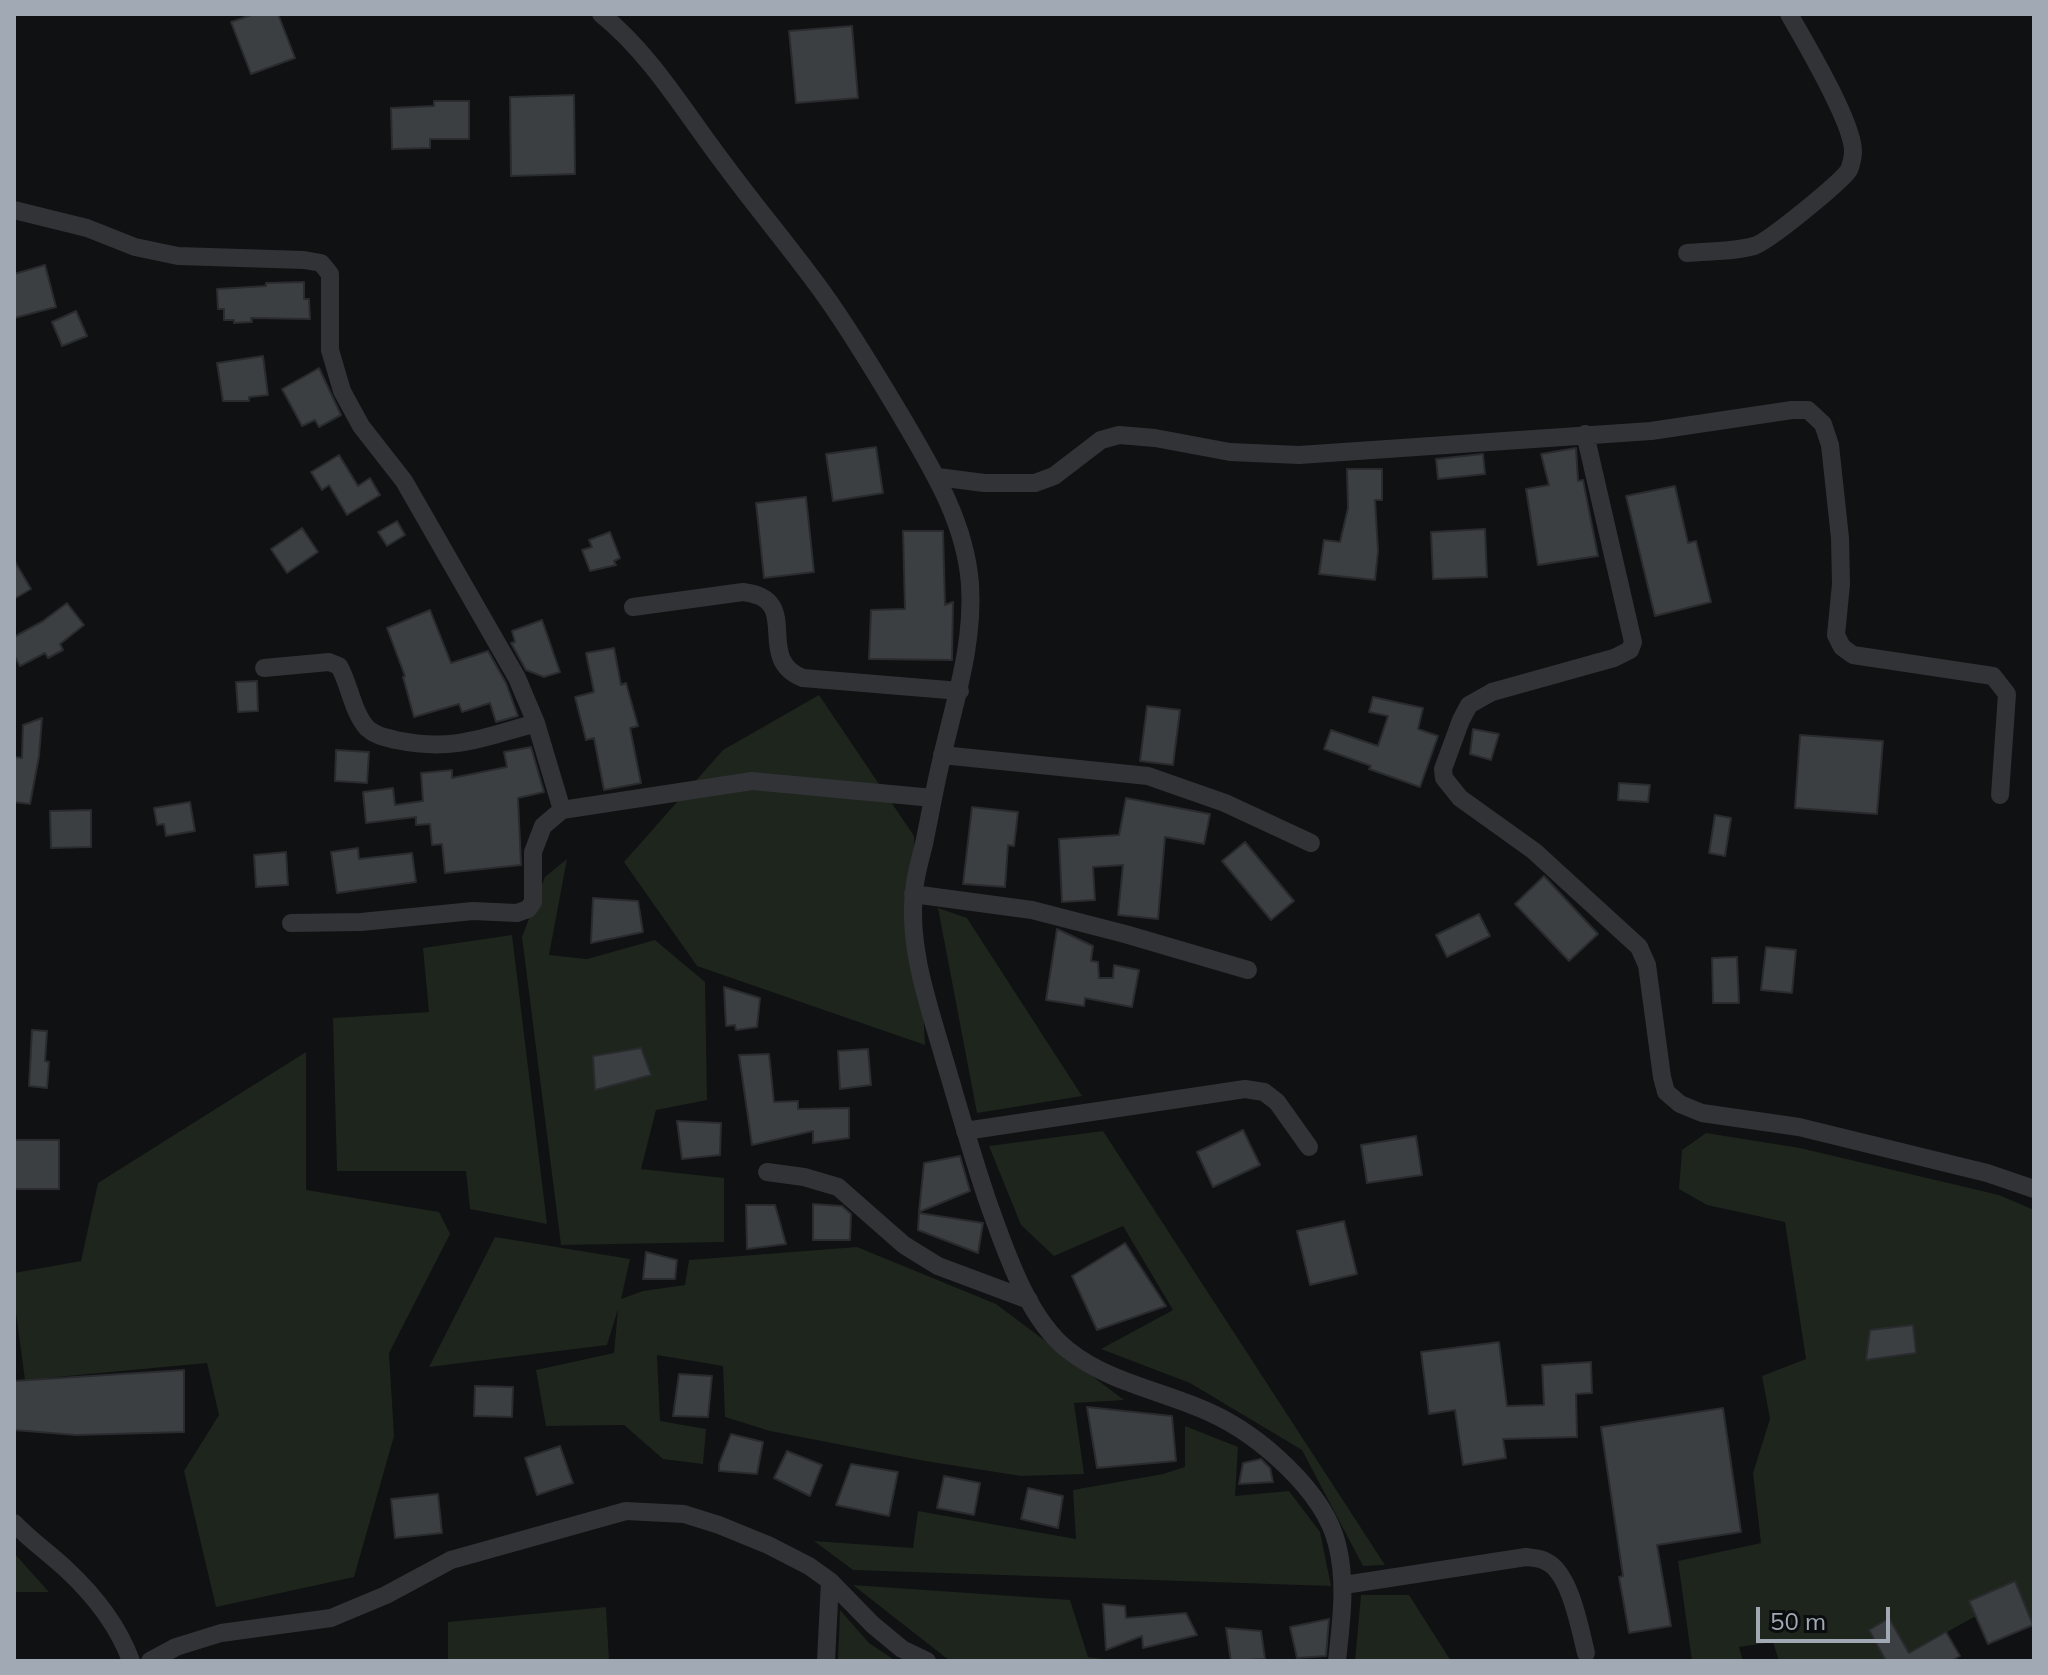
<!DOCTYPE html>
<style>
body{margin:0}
#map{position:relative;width:2048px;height:1675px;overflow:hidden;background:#101112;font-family:Mulish,sans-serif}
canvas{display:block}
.frame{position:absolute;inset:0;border:16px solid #a1a9b4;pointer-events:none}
.scale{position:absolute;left:1756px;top:1607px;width:134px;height:36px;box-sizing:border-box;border:4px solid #a1a9b4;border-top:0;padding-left:10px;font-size:24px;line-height:28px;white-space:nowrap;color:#a1a9b4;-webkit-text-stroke:6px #0b0c0d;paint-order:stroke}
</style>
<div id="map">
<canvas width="2048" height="1675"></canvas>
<div class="frame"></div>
<div class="scale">50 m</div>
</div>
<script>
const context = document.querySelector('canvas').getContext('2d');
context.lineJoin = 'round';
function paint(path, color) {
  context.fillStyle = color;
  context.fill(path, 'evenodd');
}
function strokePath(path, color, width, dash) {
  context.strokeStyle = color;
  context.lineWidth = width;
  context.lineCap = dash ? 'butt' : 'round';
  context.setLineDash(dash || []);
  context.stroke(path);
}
const green = new Path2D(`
 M819,695L914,836L925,1045L697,966L624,862L723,750Z
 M567,859L549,955L587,959L655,940L705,982L707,1100L656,1110L641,1169L724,1178V1242L561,1245L522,937L545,877Z
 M938,908L967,918L1082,1096L977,1113Z
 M512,935L547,1224L470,1209L466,1171H337L333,1018L429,1012L423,948Z
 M306,1052V1190L439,1212L450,1234L389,1353L394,1436L354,1577L216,1607L184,1471L219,1415L207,1363L25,1380L14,1298V1273L81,1261L98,1183Z
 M1103,1131L1385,1565L1363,1566L1302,1450L1190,1383L1101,1349L1173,1310L1123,1226L1054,1256L1021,1225L989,1146Z
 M1706,1133L1800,1148L1999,1195L2034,1210V1625L2014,1581L1970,1600L1976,1616L1909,1653L1890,1619L1869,1630L1885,1659L1881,1661H1779L1773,1642L1739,1647L1743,1661H1692L1678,1561L1761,1543L1753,1473L1770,1419L1762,1376L1806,1359L1785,1222L1707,1205L1679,1189L1682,1150Z
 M495,1237L630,1259L621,1299L643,1291L685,1285L689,1260L857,1247L996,1304L1124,1400L1074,1403L1084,1474L1021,1476L925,1461L770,1431L725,1417L723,1366L657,1355L660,1421L706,1429L703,1464L663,1459L624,1425L546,1426L536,1370L614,1353L618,1309L607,1345L429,1367Z
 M1185,1426L1238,1447L1235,1496L1289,1491L1320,1532L1331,1586L853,1570L814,1541L913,1548L918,1511L1076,1539L1073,1490L1163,1474L1185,1467Z
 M14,1553L49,1592H14Z
 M853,1585L1070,1600L1088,1657L1120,1661H950Z
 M1361,1595H1409L1451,1661H1355Z
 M606,1607L609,1661H448V1622Z
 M840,1610L869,1643L896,1661H838Z`);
const building = new Path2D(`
 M254,14H278L295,58L251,74L231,22Z
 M852,26L858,98L796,103L789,31Z
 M574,95L575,174L511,176L510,97Z
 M434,101H469V139H430V148L392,149L391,108L434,106Z
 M45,265L56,307L14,318V274Z
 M304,282V299H309L310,319L251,318L252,322L234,323V320H224V309H218L217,289L266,286V283Z
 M76,311L87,336L62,346L52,322Z
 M263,356L268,395L249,397V401H223L217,363Z
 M319,368L341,415L319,427L315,420L302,426L282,389Z
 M876,447L883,493L833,501L826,454Z
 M1576,448L1578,481L1583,480L1598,556L1538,565L1526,489L1549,485L1541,454Z
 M1483,454L1485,474L1438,479L1436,459Z
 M339,455L358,486L370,478L380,495L347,515L329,485L322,490L311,472Z
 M1347,469H1382V500H1375L1378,551L1375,580L1319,574L1324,540L1340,542L1348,508Z
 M1675,486L1688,543L1696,541L1711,602L1655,616L1626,496Z
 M806,497L814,572L764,578L756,503Z
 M397,521L405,535L387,546L378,532Z
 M302,528L318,552L287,573L271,549Z
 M1485,529L1487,577L1433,579L1431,532Z
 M903,531H943L945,605L953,602L952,660L869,659L871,610L905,609Z
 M610,532L620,558L614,561L616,565L590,571L582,550L592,547L589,540Z
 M14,560L31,589L14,599Z
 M67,603L84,625L60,644L63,650L48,658L45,653L20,666L14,655V637L43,621Z
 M430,610L451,663L488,651L506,683L518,716L496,722L490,703L462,712L459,704L414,717L403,677L405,676L387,628Z
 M542,620L560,672L544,677L526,670L511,643L515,642L512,631Z
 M614,648L621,685L626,683L638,726L630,728L641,783L604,790L594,738L586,740L575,697L594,692L586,653Z
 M257,681L258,711L238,712L236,682Z
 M1373,697L1423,708L1418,729L1438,736L1420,787L1369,769L1371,766L1324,749L1331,730L1378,746L1388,716L1369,712Z
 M1147,706L1180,710L1173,765L1140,761Z
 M42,718L39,756L30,804L14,802V757L22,758L23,725Z
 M1473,729L1499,734L1491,760L1470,754Z
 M1800,735L1883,741L1877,814L1795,808Z
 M531,747L544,792L518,798L521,865L445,873L442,844L432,845L430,824L416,825V817L366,823L363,792L393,788L395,805L423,801L421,773L452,770V778L507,767L504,752Z
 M336,750L369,752L367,783L335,781Z
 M1619,783L1650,785L1648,802L1618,800Z
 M1126,798L1210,814L1204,844L1165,837L1158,919L1118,915L1123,865L1093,867L1095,900L1062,902L1059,839L1119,835Z
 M190,802L195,831L166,836L164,824L157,825L154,808Z
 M972,807L1018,812L1014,846L1008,845L1005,887L963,884Z
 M91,810V847L51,848L50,811Z
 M1715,815L1731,818L1725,856L1709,853Z
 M1245,842L1294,901L1271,920L1222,861Z
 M358,848L359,859L412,853L416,882L337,893L331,852Z
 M286,852L288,885L256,887L254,855Z
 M1544,876L1598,934L1569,961L1515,904Z
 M593,898L638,901L643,932L591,943Z
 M1479,914L1490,936L1447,957L1436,935Z
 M1057,929L1093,946L1091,961L1098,962L1099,978H1113L1114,965L1139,970L1132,1007L1085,998L1084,1006L1046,1000Z
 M1766,947L1796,950L1792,993L1761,990Z
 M1737,957L1739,1003H1713L1712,958Z
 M724,987L760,998L757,1027L736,1030L735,1025L726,1026Z
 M32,1030L47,1031L45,1061L49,1062L47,1088L29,1086Z
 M641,1048L651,1075L595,1090L593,1056Z
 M868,1049L871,1085L840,1089L838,1051Z
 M769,1054L774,1102L798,1101V1109L849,1108V1138L813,1143V1131L752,1145L739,1055Z
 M677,1121L721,1123L720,1155L682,1159Z
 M1243,1130L1260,1165L1213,1187L1197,1152Z
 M1416,1136L1422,1175L1367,1183L1361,1145Z
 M14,1140H59V1189H14Z
 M960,1156L970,1191L919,1212L924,1163Z
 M813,1204L842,1206L851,1214L850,1240H813Z
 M746,1205H775L786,1244L747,1249Z
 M919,1213L983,1223L978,1253L918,1230Z
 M1344,1221L1357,1274L1310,1285L1297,1231Z
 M1125,1243L1166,1306L1097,1330L1072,1276Z
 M646,1252L677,1260L675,1279H643Z
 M1913,1325L1916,1353L1866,1360L1870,1330Z
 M1499,1342L1507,1406L1544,1405L1542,1365L1591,1362L1592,1393L1576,1394L1577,1437L1503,1439L1506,1458L1463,1465L1455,1410L1429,1414L1421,1352Z
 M184,1370V1432L76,1435L14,1430V1381Z
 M679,1374L712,1376L708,1417L673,1416Z
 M475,1386L513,1387L512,1417L474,1416Z
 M1087,1407L1172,1416L1176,1461L1097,1468Z
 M1723,1408L1741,1532L1657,1545L1671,1626L1629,1633L1619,1577L1623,1576L1601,1427Z
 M731,1434L763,1442L757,1474L719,1471V1464Z
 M560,1446L573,1483L537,1495L525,1458Z
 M787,1451L822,1465L810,1496L774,1478Z
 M1261,1459L1270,1468L1273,1482L1239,1484L1243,1463Z
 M851,1464L898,1472L889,1516L836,1505Z
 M944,1476L980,1483L974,1515L937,1508Z
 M1028,1488L1063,1496L1058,1528L1021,1519Z
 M438,1494L442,1533L395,1538L391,1499Z
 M2015,1581L2033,1625L1988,1644L1969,1601Z
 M1103,1604L1125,1606L1126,1618L1186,1613L1197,1635L1143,1648L1142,1636L1106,1650Z
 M1889,1618L1909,1653L1946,1632L1960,1656L1951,1661H1886L1869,1630Z
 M1329,1619L1326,1656L1297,1658L1290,1627Z
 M1226,1628L1261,1631L1265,1659L1231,1661Z`);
const street = new Path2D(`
 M601,14C652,55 685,113 725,165C758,210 794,252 826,297C853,335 876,374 900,414C931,467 965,520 970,584C974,644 955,700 942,757C935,786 930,815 924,844C920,860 915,876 914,892C908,947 928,1003 943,1055C958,1105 972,1156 989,1205C1006,1252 1028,1319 1068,1350C1109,1383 1164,1391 1211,1413C1259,1435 1324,1491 1337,1544C1347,1583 1341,1622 1337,1661
 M14,210L87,228L135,247L178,256L304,260L321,263L330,274V350L342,391L361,426L404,481L517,678L536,723L562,810
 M1687,253C1709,251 1733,252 1754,246C1768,242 1840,183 1849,170C1851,166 1853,156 1853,152C1854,124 1805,42 1789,14
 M1585,434L1633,642L1630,650L1614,658L1492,692L1469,705L1461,720L1443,769L1444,778L1460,798L1534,851L1639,947L1647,965L1662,1077L1666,1092L1680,1104L1702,1113L1799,1127L1987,1173L2034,1189
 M938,477L984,483H1035L1054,476L1101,440L1119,435L1155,438L1230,452L1299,455L1651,431L1792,410H1808L1823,424L1830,445L1840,538L1841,584L1836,635L1842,647L1853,655L1993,676L2007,694L2000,795
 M633,607L743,592C805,599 752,658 803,678L960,691
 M264,668L329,662L339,666C350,685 352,711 367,728C376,736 384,737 396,740C453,752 482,738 536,723
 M942,755L1148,776L1225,803L1311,843
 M913,894L1032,910L1125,934L1248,970
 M291,923L361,922L473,911L517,913L528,909L533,902V852L543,826L562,810L752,781L933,798
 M965,1131L1245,1089L1264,1092L1277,1102L1309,1147
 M767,1172L804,1177L838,1187L904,1245L938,1266L1029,1300
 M14,1523C30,1540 49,1553 66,1569C94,1595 118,1625 131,1661
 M1344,1585L1526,1557C1532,1558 1540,1558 1545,1561C1570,1571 1580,1629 1586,1653
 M150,1661L176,1647L221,1633L331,1618L386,1595L451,1560L626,1511L684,1514L719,1525L768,1545L809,1566L830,1581L873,1625L902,1649L927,1661
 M826,1661L830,1581`);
paint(green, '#1d251d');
paint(building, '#3c3f42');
strokePath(building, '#2a2b2e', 2);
strokePath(street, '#313337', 18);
</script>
